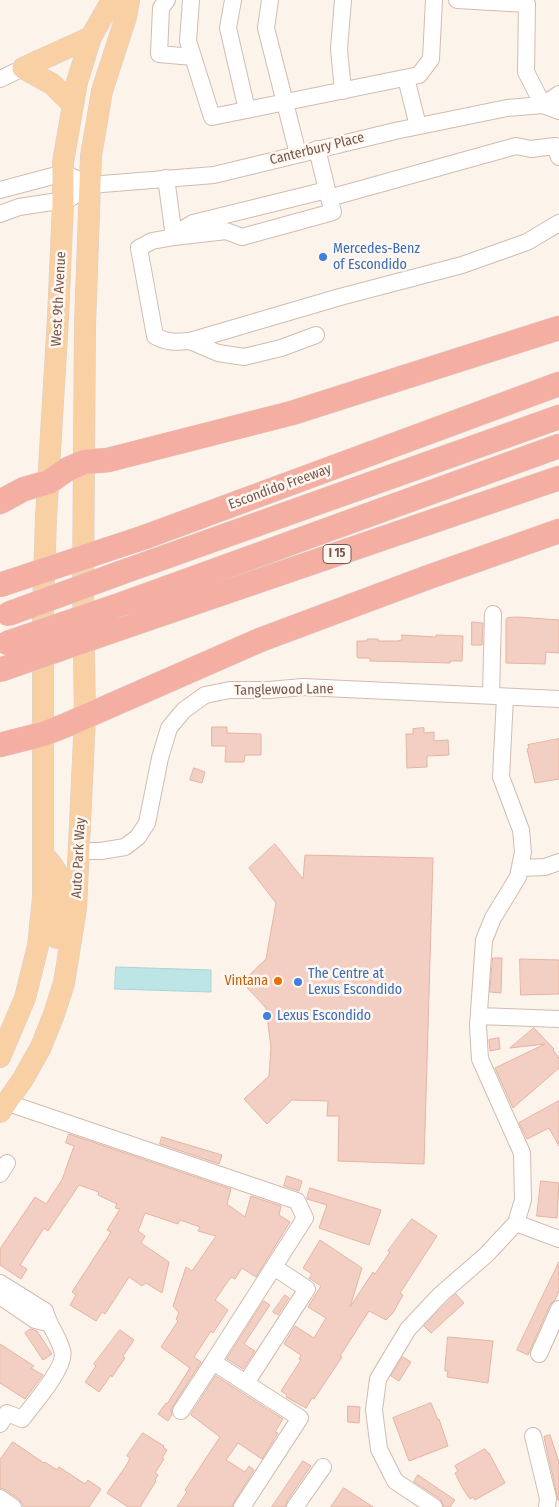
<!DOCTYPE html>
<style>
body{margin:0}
canvas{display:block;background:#fcf3ea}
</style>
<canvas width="559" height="1507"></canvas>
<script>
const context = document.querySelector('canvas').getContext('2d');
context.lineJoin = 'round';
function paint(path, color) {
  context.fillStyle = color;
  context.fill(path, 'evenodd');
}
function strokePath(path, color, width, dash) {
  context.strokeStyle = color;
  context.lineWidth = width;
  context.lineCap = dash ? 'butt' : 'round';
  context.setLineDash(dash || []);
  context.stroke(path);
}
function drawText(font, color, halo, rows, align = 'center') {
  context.font = font + ' "Fira Sans Condensed",sans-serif';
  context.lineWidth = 5;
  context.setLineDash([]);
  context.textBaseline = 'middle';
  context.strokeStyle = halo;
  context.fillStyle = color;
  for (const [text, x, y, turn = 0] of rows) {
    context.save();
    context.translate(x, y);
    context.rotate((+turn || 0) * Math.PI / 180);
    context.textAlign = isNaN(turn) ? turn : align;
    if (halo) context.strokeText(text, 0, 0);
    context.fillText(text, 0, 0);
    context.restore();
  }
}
const water = new Path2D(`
 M116,967L211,970V992L115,989Z`);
const building = new Path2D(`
 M517,617L559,620V653L546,652L545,664L506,663V620L507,618Z
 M472,622L483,623L482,645H472Z
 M402,635L436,637V635L463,636L462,661H450V663L370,661V658H358L357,656V641H367V639H378V641H399L400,640H402Z
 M212,727H227V733L261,734V755H245L244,762H225L226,746H212Z
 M424,728V733L434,732V741L448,740L449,755L427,756V767L407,768L406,734H413V729Z
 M559,739V779L535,783L527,749L529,748L528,745Z
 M194,768L205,772L202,783L190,780Z
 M275,844L303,879L305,855L433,858L424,1164L338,1161L339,1116H327L328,1101L292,1100L267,1124L244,1099L269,1076L271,1047L266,1008L242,982L266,959L276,903L249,868Z
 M493,958H502L501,993L490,992Z
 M520,959L559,960V994L521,995Z
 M534,1028L554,1049L553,1050L559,1058V1068L513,1108L495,1068L545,1044L510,1048Z
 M499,1038L500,1049L490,1051L489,1040Z
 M559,1101V1146L549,1128L527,1139L519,1123Z
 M69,1134L231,1189L227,1204L245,1217L251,1196L281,1206L279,1215L290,1222L256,1277L242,1268L235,1279L231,1277L215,1300L228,1310L213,1333L211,1331L194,1357L201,1362L173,1406L171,1410L172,1415L168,1421L158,1414L166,1403L167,1404L190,1368L161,1347L178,1321L176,1319L179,1313L173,1306L186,1267L192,1271L216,1236L198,1231L200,1227L180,1220L178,1224L145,1213L138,1231L145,1236L141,1243L169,1262L162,1293L146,1283L142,1286L129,1277L105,1314L102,1312L96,1321L70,1305L76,1295L72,1292L111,1232L107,1230L120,1209L115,1208L117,1204L98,1195L99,1192L79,1185L48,1231L44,1228L20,1265L27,1269L21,1279L0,1265V1249L35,1197L46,1204L62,1180L74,1146L66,1143Z
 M162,1137L222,1155L219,1164L160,1144Z
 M287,1176L302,1181L299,1191L284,1186Z
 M541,1181L559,1183L557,1218L537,1216Z
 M310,1188L381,1210L369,1245L319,1228L327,1205L307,1199Z
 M412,1219L437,1236L400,1293L403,1295L393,1313L386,1320L369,1311L340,1356L342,1357L314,1399L312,1398L306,1408L286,1397L287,1395L281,1391L301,1360L299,1359L301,1355L284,1344L295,1326L314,1338L326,1318L308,1307L321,1286L309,1278L312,1274L303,1268L320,1240L362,1268L350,1307L373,1272L375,1274L390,1252L388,1251Z
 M559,1262V1291L555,1300L550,1305L528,1355L517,1350Z
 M456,1294L464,1303L431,1333L424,1326Z
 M285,1295L289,1298L278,1315L273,1312Z
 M264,1301L270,1305L244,1344L255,1351L243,1369L227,1359Z
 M31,1329L37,1331L52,1354L43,1360L25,1333Z
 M120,1330L134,1340L123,1356L125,1358L112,1377L111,1375L99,1392L85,1382L96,1366L94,1364Z
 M448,1337L493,1341L488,1383L447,1377L448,1371H445V1367Z
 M0,1344L34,1366L31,1368L43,1375L25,1399L0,1383Z
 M403,1357L411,1362L399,1381L391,1376Z
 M216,1376L283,1419L275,1432L278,1433L262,1459L238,1443L226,1460L245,1472L249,1466L254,1470L234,1502L232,1507H177L187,1492L185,1490L220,1437L191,1415Z
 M431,1403L438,1420L439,1419L448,1446L409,1461L393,1418Z
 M348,1406L360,1407L359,1423L348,1422Z
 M143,1433L164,1446L163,1447L167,1450L162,1458L164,1459L155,1473L158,1475L155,1480L156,1481L140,1507H128L107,1493L126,1466L130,1458L127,1456Z
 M550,1435L559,1462V1500H558L544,1437Z
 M13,1442L44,1463L45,1462L57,1470L59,1467L85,1484L88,1480L101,1489L89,1507H24L19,1499L6,1490L0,1488V1460Z
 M485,1449L488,1453H489L505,1483L475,1500L473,1497L470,1499L463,1489L455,1473L458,1471L455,1466Z
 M303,1461L311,1466L287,1501L285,1507H272Z
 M418,1475L455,1500L450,1507H444L440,1499L414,1482Z
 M344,1488L373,1507H331Z`);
const minor = new Path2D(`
 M167,0L161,8L159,54L193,57
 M191,0L188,41L212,117L419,75L431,59L434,0
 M233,0L228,28L247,110
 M270,0L266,28L298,154
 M457,0L527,4L526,72L543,105L559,111
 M406,78L418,126
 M0,79L23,68
 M343,91L339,49L343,0
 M543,105L559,94
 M317,149L329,198L516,146L531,149L555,146L559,157
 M166,178L174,237L226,231L242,237L333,212L329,198
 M0,190L64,173L90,185L214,175L395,131L507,108L543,105
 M0,214L19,207L52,202L63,203L90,185
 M183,236V229L193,223L327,190
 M174,237L152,241L139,248L155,336C167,343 177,342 190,341L340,297L462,265L527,242L559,223
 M190,341L218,353L244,357L281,348L316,335
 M491,696L493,614
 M79,851H101L125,847L138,837L147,823L160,758L169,728L184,710L205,695L230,690H269L303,687L559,699
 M520,868L545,867L559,862
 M479,1016L559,1019
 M8,1103L297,1201L305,1218L213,1362L300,1418L242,1507
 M0,1174L7,1163
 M516,1223L559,1239
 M0,1283L45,1311C49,1326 58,1336 62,1350C68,1365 32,1406 22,1419L7,1413L0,1424
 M0,1296L35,1320L48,1323
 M539,1354L559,1309
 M246,1383L307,1289L274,1267
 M181,1411L213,1362
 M533,1436L548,1498L547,1507
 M0,1498L13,1507
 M295,1507L323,1467
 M434,1507L395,1481L379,1449L374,1410L378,1379L408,1329L441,1294L486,1255L516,1223L523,1200L522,1153L480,1059L478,1026L484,940L493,918L518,877L523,852L521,830L501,777L505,697`);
const major = new Path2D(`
 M23,68L91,37
 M23,68L52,84L73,105
 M43,855C70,879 62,906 57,938
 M0,1057L25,998L38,946L43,897V607L46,518L58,318L63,203V162L77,82L91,37L112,0
 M0,1112L23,1079L41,1047L54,1014L64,983L76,909L85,717L83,586L85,325L91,156L102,91L126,17L129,0`);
const highway = new Path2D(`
 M0,502L24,489L49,482L66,470L84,462L108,460L292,413L559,328
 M145,537L559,384
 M120,573L559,417
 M125,603L559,446
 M115,630L559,478
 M0,745L43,734L64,726L260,640L426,578L559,531`);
const highwayBridge = new Path2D(`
 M0,585L145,537
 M8,614L120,573
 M7,643L125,603
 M0,670L115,630`);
const markers = [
 [323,257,5,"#3f7fe0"],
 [278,981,5,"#e8710a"],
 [298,982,5,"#3f7fe0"],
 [267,1016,5,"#3f7fe0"]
];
const shields = [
 [337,554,28]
];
const shieldNames = [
 ["I 15",337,554]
];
const streetNames = [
 ["Canterbury Place",317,149,-14],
 ["West 9th Avenue",59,299,-87],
 ["Escondido Freeway",280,487,-20],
 ["Tanglewood Lane",284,690,-1],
 ["Auto Park Way",79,858,-87]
];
const shopNames = [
 ["Mercedes-Benz",333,249],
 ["of Escondido",333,265],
 ["The Centre at",308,974],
 ["Lexus Escondido",308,990],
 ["Lexus Escondido",277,1016]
];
const foodNames = [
 ["Vintana",268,981]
];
paint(water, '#bee5e6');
strokePath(water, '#a4d6d8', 1);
paint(building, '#f2cfc2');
strokePath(building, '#e4b4a2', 1);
strokePath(minor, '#d1bcb1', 18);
strokePath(major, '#d9d0cd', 22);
strokePath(highway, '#d9d0cd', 25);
strokePath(minor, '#fff', 16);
strokePath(major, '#f9d0a4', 21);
strokePath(highway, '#f5afa2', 24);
strokePath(highwayBridge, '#d9d0cd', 25, []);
strokePath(highwayBridge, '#f5afa2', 24);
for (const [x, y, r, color] of markers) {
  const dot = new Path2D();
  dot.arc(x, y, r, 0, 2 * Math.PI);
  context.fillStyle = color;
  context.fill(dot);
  strokePath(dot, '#fff7f0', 2);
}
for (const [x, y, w] of shields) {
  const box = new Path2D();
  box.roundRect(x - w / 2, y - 9.5, w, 19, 4);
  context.fillStyle = '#fff7f0';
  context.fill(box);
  strokePath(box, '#77574d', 1);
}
drawText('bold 12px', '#77574d', null, shieldNames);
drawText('14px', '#77574d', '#fff7f0', streetNames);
drawText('14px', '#366cbe', '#fff7f0', shopNames, 'left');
drawText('14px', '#c56008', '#fff7f0', foodNames, 'right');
</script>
